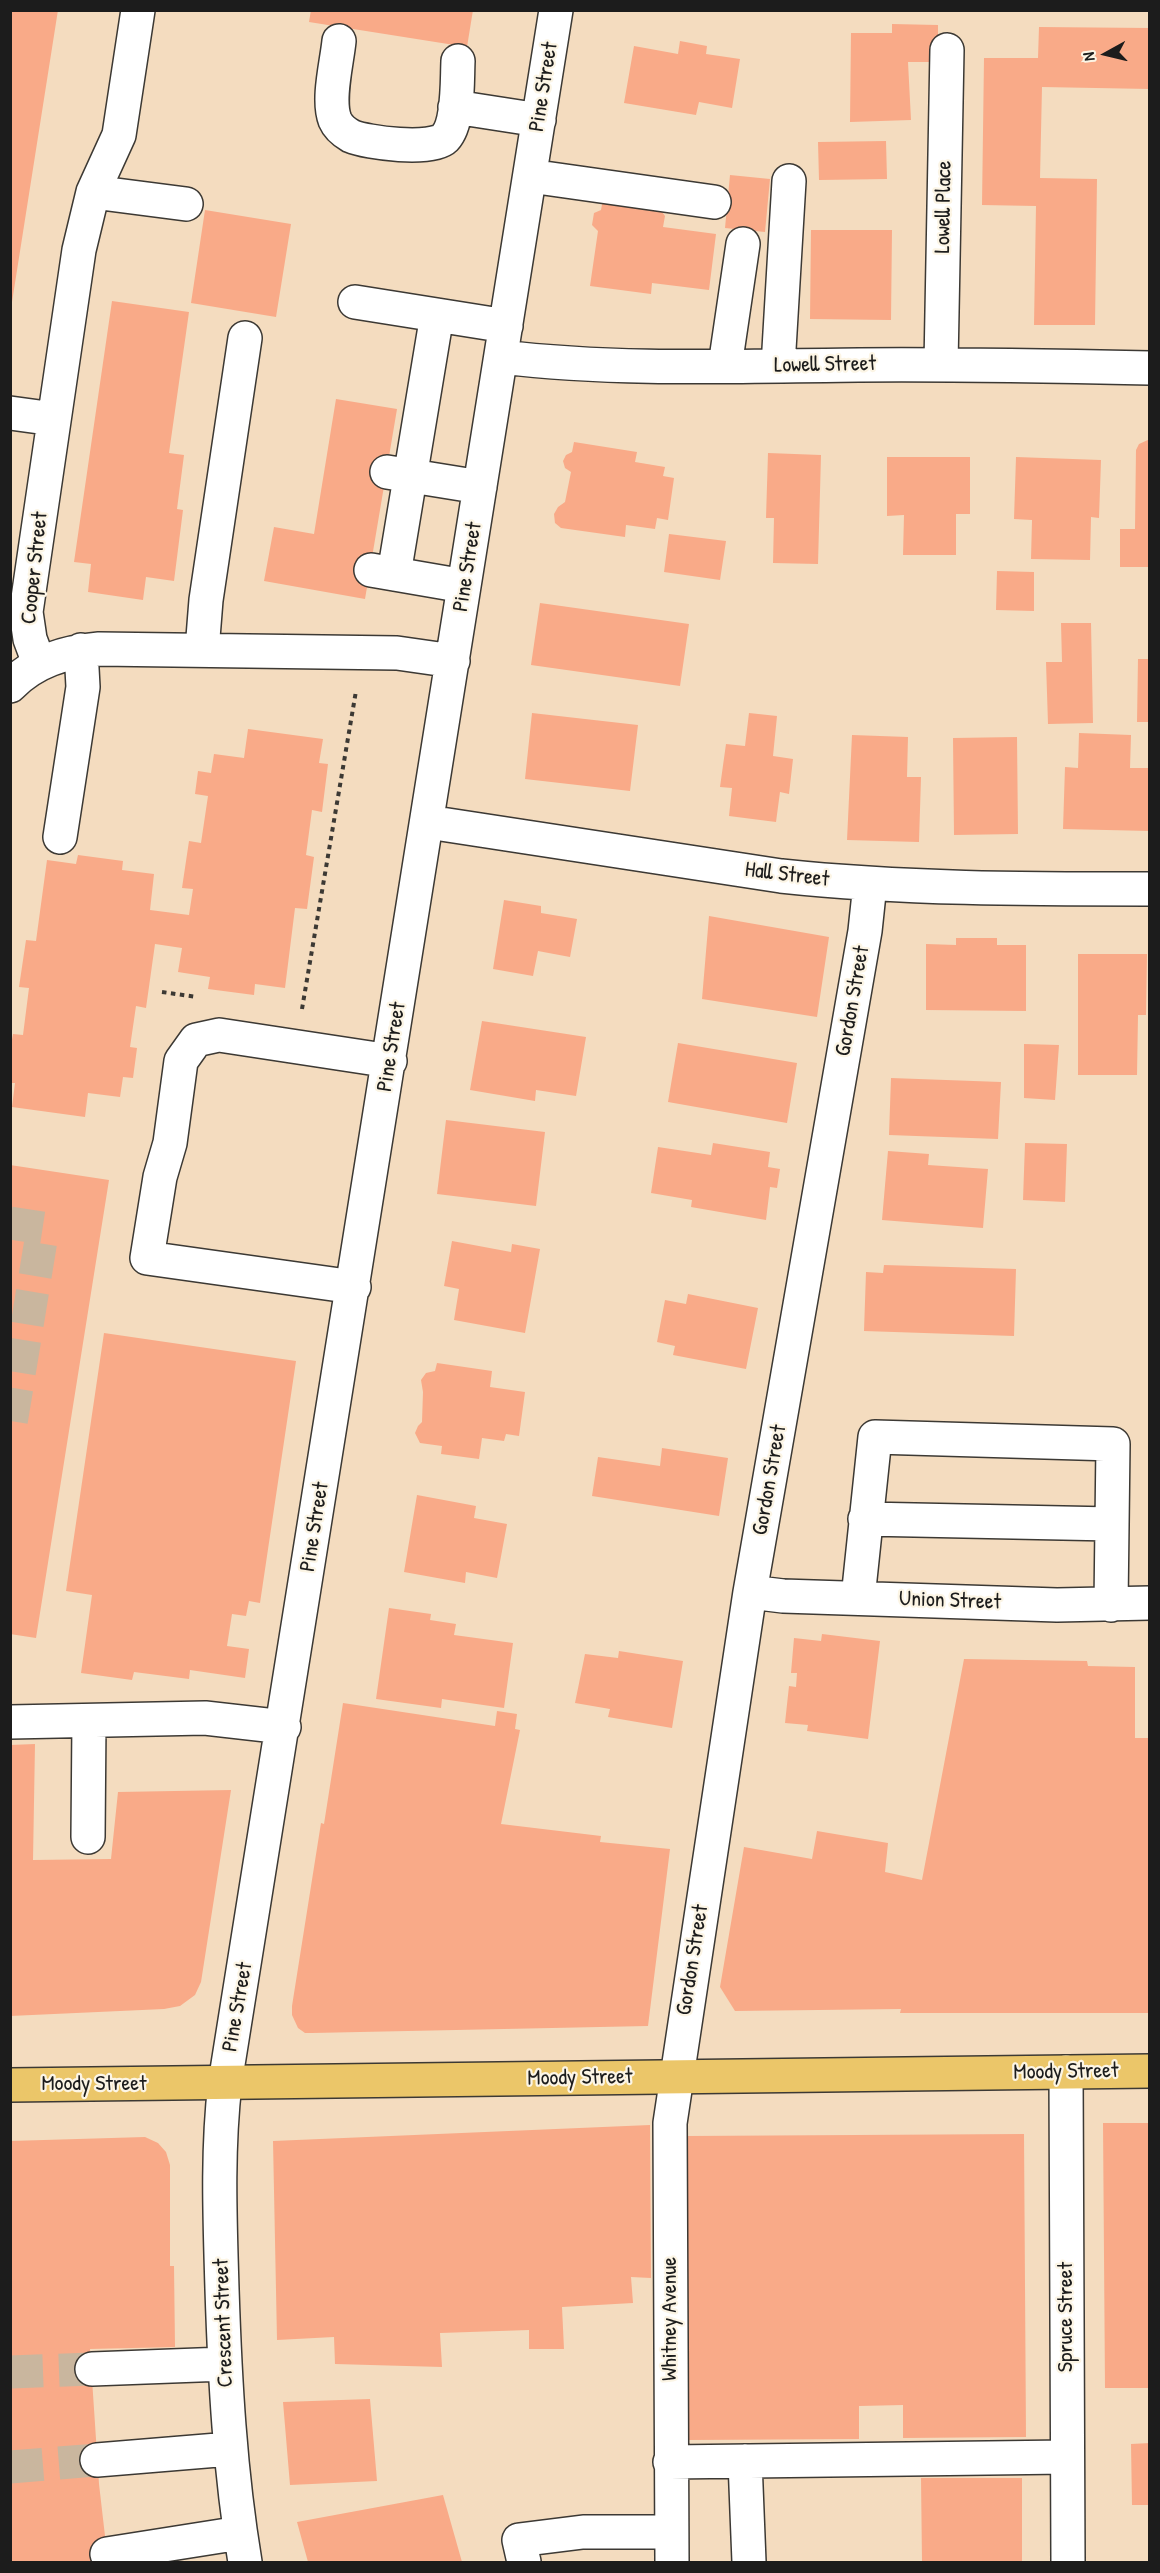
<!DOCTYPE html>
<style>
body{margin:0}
#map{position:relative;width:1160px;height:2573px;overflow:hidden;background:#f4dcbf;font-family:"Patrick Hand",sans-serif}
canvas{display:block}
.frame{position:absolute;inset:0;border:12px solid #1c1c1c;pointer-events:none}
.north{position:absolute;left:1076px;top:24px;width:60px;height:60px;-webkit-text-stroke:4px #fcf5e5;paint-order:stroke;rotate:262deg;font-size:16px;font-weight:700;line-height:24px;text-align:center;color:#1c1c1c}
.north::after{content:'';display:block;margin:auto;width:21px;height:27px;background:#1c1c1c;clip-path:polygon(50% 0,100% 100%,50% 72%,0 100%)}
</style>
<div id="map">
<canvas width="1160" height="2573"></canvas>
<div class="frame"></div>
<div class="north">N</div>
</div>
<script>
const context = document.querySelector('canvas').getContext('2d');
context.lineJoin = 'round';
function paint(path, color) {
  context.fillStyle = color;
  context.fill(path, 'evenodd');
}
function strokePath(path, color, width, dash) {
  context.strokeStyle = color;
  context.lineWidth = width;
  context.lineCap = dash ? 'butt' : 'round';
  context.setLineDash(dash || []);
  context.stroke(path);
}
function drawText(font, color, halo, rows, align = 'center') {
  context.font = font + ' "Patrick Hand",sans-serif';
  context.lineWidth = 4.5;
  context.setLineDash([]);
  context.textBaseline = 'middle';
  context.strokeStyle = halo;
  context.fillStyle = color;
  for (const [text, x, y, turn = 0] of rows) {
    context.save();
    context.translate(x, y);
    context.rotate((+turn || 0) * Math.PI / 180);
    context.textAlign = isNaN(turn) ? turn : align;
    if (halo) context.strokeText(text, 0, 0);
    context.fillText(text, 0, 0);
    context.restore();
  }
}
const building = new Path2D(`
 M10,10H58L12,302H10Z
 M311,10H473L467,47L309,22Z
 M892,24L938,25V62H908L911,120L850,122L851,33H892Z
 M1039,27L1150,28V89L1042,87L1040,178L1097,179L1095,325H1034L1036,206L982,205L984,58H1038Z
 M680,41L707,46L706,54L740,59L732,108L699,102L696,115L624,103L634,46L678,54Z
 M886,141L887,179L819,180L818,142Z
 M730,175L770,179L765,232L725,228Z
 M603,199L660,209L665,216L663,227L716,234L709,290L652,283L651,294L590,286L598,231L592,225L594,213L601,210Z
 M205,210L291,224L276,317L191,303Z
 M811,230H892L891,320L810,319Z
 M112,301L189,312L169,453L184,455L177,509L183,510L174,581L146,577L143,600L88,592L91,564L74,562Z
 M336,399L397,409L365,599L264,581L274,527L314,534Z
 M1150,439V567H1120V529H1135L1136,450L1139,444Z
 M574,442L637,452L635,462L665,467L663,476L674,478L668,520L657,518L655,529L626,525L625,537L561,528L555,523L554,514L558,507L565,502L571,472L565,468L563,461L566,455L572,452Z
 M768,453L821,455L818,564L773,563L774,518H766Z
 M887,457H970V514H956V555H903L904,515L887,516Z
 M1016,457L1101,460L1099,518L1091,517L1090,560L1031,559L1032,520L1014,519Z
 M669,534L726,541L720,580L664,572Z
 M997,571L1034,572V611L996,610Z
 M540,603L689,624L680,686L531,665Z
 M1061,623H1091L1093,723L1048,724L1046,662H1062Z
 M1138,659H1150V722H1137Z
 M532,713L638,725L630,791L525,779Z
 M749,713L777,716L773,756L793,759L789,794L780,792L776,822L729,816L732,788L720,787L726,744L745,746Z
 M248,729L323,739L319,763L328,764L322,812L312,810L306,855L314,857L307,909L295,908L285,988L255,984L254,995L208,989L210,977L178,972L182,948L155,944L146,1008L136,1006L130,1047L137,1048L133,1078L123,1077L120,1097L88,1093L85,1117L12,1107L15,1083H10V1050L13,1034L23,1035L29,988L19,987L26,940L36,941L47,860L76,864L78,855L123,861L122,870L154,874L150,910L189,915L193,889L182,888L189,841L201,843L208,796L195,794L198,771L211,773L214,754L244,758Z
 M1079,733L1131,735L1130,768H1150V831L1063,829L1065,767L1078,768Z
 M852,735L908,737L907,777H921L919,842L847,840Z
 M1017,737L1018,834L954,835L953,738Z
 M504,900L541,906V913L577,919L570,957L538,951L533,976L493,969Z
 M709,916L829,937L817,1017L702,999Z
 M956,938H997V945H1026V1011L926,1010V944L956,945Z
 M1078,954H1147L1146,1015H1138L1137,1075H1078Z
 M482,1021L586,1037L576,1096L536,1090L535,1101L470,1090Z
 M678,1043L797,1063L787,1123L668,1102Z
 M1024,1044L1059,1045L1055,1100L1024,1098Z
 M891,1078L1001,1082L998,1139L889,1135Z
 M446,1120L545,1132L536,1206L437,1194Z
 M713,1143L770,1152L768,1167L780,1169L777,1188L770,1187L766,1220L691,1207L692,1200L651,1193L658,1147L711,1155Z
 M1025,1143L1067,1144L1065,1202L1023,1200Z
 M888,1151L929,1154L928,1165L988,1169L983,1228L882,1220Z
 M10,1165L109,1180L36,1638L10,1634Z
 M452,1241L511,1252L512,1244L540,1249L525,1333L454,1320L459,1289L444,1286Z
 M884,1265L1016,1269L1014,1336L864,1331L866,1272L883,1273Z
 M688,1294L758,1308L746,1369L673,1355L675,1346L657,1342L665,1300L686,1304Z
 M104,1333L296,1361L260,1603L249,1601L246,1616L232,1614L227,1646L249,1649L245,1678L190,1670L189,1679L134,1672L132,1680L81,1673L92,1595L66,1591Z
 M437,1363L492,1371L490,1387L525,1392L519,1436L506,1434L504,1441L482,1438L479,1459L441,1454L442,1446L420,1443L415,1433L418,1426L422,1422L423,1392L421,1380L426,1373L435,1371Z
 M662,1448L728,1458L719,1516L592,1496L598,1457L660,1466Z
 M417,1495L476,1506L474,1518L507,1524L497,1578L466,1572L465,1583L404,1572Z
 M389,1608L431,1614L430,1620L456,1624L454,1635L513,1643L504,1708L442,1699L441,1708L376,1699Z
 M822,1634L880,1641L868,1739L807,1731L808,1725L785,1723L789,1686L796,1687L797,1673H791L794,1638L821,1641Z
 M619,1651L683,1661L672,1728L608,1717L610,1709L575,1703L585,1654L618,1658Z
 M964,1659L1087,1661L1088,1666L1135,1667V1738H1150V2013H900L901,2009L735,2011L720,1987L744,1847L812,1859L817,1831L888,1843L885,1872L922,1880Z
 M343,1703L495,1726L497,1711L517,1714L515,1729L520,1730L501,1824L601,1836L600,1842L670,1849L648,2026L312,2033H305L298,2028L292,2015V2006L321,1823L324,1824Z
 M35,1744L33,1860L111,1859L118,1792L231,1790L201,1982L195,1995L180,2006L164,2009L10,2016V1745Z
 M1103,2123H1150V2388H1105Z
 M650,2125L651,2278L631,2277L633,2303L562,2307L564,2349H529V2330L440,2333L442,2367L335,2364L334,2337L277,2340L273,2141Z
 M1024,2134L1026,2437L903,2438V2405L859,2406V2439L689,2440L687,2136Z
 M145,2137L158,2143L166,2152L170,2165V2266H174L175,2347L90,2349L99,2484L108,2562H10V2141Z
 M370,2399L377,2481L290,2485L283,2402Z
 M1150,2443V2505H1132L1131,2444Z
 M921,2478H1022V2562H922Z
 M443,2495L462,2562H308L297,2522Z`);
const minorTunnel = new Path2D(`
 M10,1223L43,1228L10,1429
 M10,2372L92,2369
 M10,2467L97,2460`);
const path = new Path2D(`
 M162,992L197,997
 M302,1009L356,691`);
const minor = new Path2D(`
 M339,41C337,62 327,100 335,120C338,127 344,132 351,136C367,143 432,151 445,138C459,123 457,82 458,61
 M455,107L539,120
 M530,176L714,202
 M93,192L186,204
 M355,302L506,326
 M501,357C619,371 740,366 859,365C956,364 1053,366 1150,368
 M941,364L947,50
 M725,366L743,244
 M778,366L789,181
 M10,413L54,419
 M387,472L480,487
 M371,570L464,586
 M394,574L437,315
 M202,650L206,600L245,338
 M39,663L30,639L26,612L79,250L93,192L119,135L138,10
 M10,686C34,661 65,652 99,649L397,653L453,661
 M428,822L781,876C903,889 1027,889 1150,889
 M60,837L83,687L81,650
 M354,1287L147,1258L160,1177L170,1143L181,1061L196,1040L219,1035L390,1061
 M865,1519L1112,1524
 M750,1592L783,1596L1057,1605L1150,1603
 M858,1598L875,1437L1113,1444L1111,1605
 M10,1722L205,1718L284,1727
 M88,1837L89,1721
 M1066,2072L1068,2562
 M92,2369L225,2364
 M97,2460L230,2449
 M745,2461L749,2562
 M670,2462L1067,2457
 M107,2554L240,2533
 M245,2562C230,2472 225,2381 222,2289C220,2220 217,2152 225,2083L556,10
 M524,2562L519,2540L583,2532H671
 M672,2562L670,2123L750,1592L865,931L870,884`);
const major = new Path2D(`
 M10,2085L1150,2071`);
const streetNames = [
 ["Pine Street",544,87,-81],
 ["Lowell Place",944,207,-89],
 ["Lowell Street",825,365,-1],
 ["Pine Street",468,567,-81],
 ["Cooper Street",35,568,-84],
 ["Hall Street",787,875,7],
 ["Gordon Street",853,1001,-80],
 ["Pine Street",392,1047,-81],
 ["Gordon Street",770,1480,-80],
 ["Pine Street",315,1527,-81],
 ["Union Street",950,1601,2],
 ["Gordon Street",693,1960,-81],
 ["Pine Street",238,2007,-80],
 ["Moody Street",1066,2072,-1],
 ["Moody Street",580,2078,-1],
 ["Moody Street",94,2084],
 ["Spruce Street",1066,2317,-90],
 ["Whitney Avenue",670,2319,-90],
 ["Crescent Street",224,2323,-92]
];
paint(building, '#f9aa88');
strokePath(minorTunnel, '#c9b69e', 33, [33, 16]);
strokePath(minor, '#3c3934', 36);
strokePath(major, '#3c3934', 36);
strokePath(path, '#3c3934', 4, [4.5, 4.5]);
strokePath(minor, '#fff', 33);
strokePath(major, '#ebc669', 33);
drawText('22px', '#1c1c1c', '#fcf5e5', streetNames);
</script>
